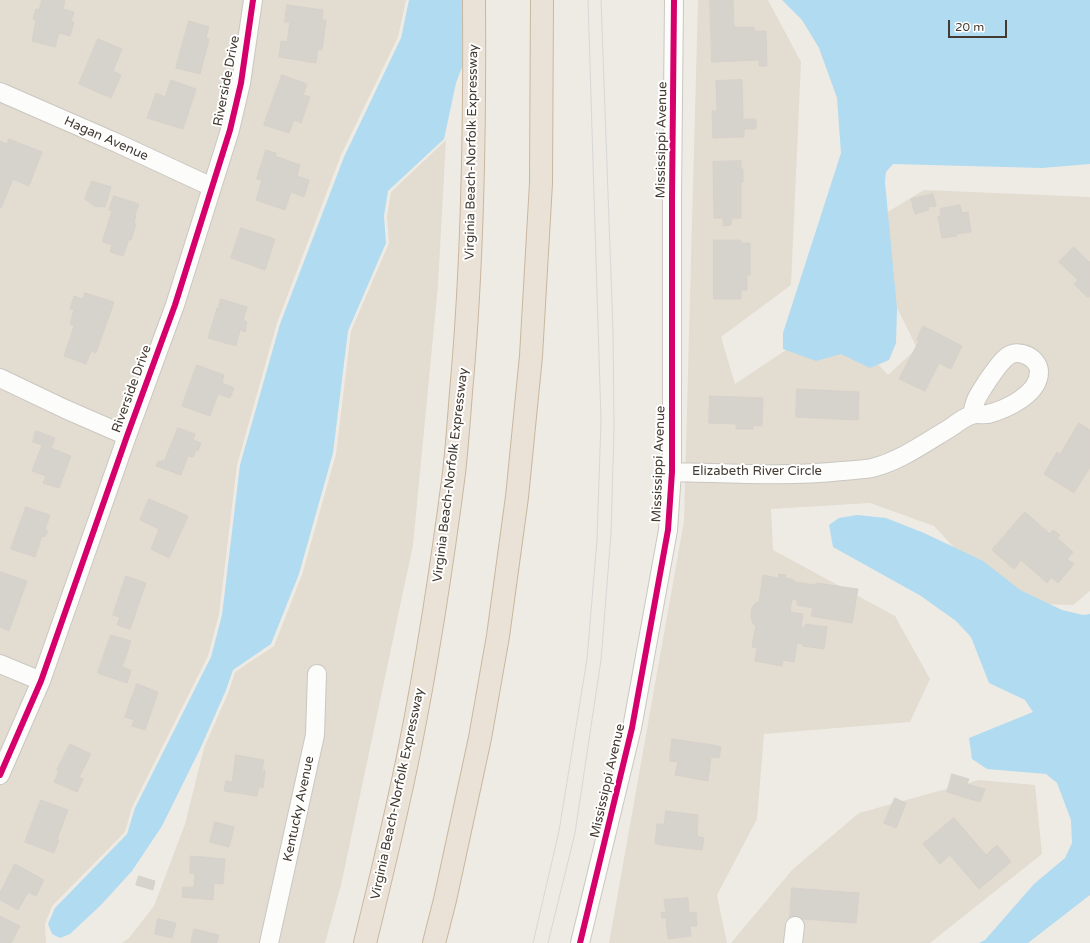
<!DOCTYPE html>
<style>
body{margin:0}
#map{position:relative;width:1090px;height:943px;overflow:hidden;background:#eeebe5;font-family:"Varela Round",sans-serif}
canvas{display:block}
.scale{position:absolute;left:948px;top:20px;width:59px;height:18px;box-sizing:border-box;border:2px solid #433b31;border-top:0;padding-left:5px;font-size:12px;line-height:14px;white-space:nowrap;color:#433b31;-webkit-text-stroke:3px #fff;paint-order:stroke}
</style>
<div id="map">
<canvas width="1090" height="943"></canvas>
<div class="scale">20 m</div>
</div>
<script>
const context = document.querySelector('canvas').getContext('2d');
context.lineJoin = 'round';
function paint(path, color) {
  context.fillStyle = color;
  context.fill(path, 'evenodd');
}
function strokePath(path, color, width, dash) {
  context.strokeStyle = color;
  context.lineWidth = width;
  context.lineCap = dash ? 'butt' : 'round';
  context.setLineDash(dash || []);
  context.stroke(path);
}
function drawText(font, color, halo, rows, align = 'center') {
  context.font = font + ' "Varela Round",sans-serif';
  context.lineWidth = 4;
  context.setLineDash([]);
  context.textBaseline = 'middle';
  context.strokeStyle = halo;
  context.fillStyle = color;
  for (const [text, x, y, turn = 0] of rows) {
    context.save();
    context.translate(x, y);
    context.rotate((+turn || 0) * Math.PI / 180);
    context.textAlign = isNaN(turn) ? turn : align;
    if (halo) context.strokeText(text, 0, 0);
    context.fillText(text, 0, 0);
    context.restore();
  }
}
const residential = new Path2D(`
 M0,0H406L398,37L341,155L277,323L237,465L219,614L208,656L132,807L125,832L52,906L45,924L46,943H0Z
 M698,0H768L801,62L791,285L721,337L735,384L807,336L860,345L888,375L917,348L873,260L876,219L924,190L1090,197V591L1073,605L1006,603L934,526L870,503L771,509L773,550L895,616L930,679L910,722L764,734L757,819L717,895L727,943H609L684,521Z
 M446,140L438,285L413,545L341,885L325,943H122L129,938L154,906L185,824L204,748L229,691L235,672L274,646L302,575L336,454L351,331L389,243L387,216L391,192Z
 M979,780L1035,785L1042,854L930,943H731L793,869L859,813Z`);
const water = new Path2D(`
 M409,0H481L472,41L456,83L444,139L388,191L384,216L386,243L348,331L333,453L299,574L271,644L233,670L226,690L201,747L162,826L132,871L101,905L70,934L60,938L52,934L48,924L55,908L127,834L135,808L211,657L222,615L240,465L280,324L344,157L401,38Z
 M782,0H1090V164L1042,168L893,164L886,172L885,182L897,309L896,343L889,360L870,368L841,354L816,361L783,349V333L841,153L837,98L819,48L802,20Z
 M857,515L886,518L924,533L983,561L1020,590L1062,610L1083,615L1090,614V895L1028,943H979L985,940L1034,884L1065,858L1072,843L1071,820L1057,783L1046,774L987,769L972,759L969,738L1033,712L1025,700L989,683L971,637L956,621L921,596L833,547L829,525L839,518Z`);
const building = new Path2D(`
 M42,0L65,1L63,9L74,12L71,21L74,22L70,36L59,33L55,47L32,41L36,20L33,19L36,9L39,10Z
 M710,0H733L734,27H754V31H766L767,66H759V60L712,62Z
 M287,5L323,10L322,20H326L322,50L318,49L316,63L279,57L281,41L287,42L290,22H285Z
 M189,21L209,27L206,38L209,39L207,47L200,74L176,68Z
 M98,39L122,49L113,71L121,75L111,98L79,84Z
 M282,75L307,84L303,95L310,97L301,123L294,120L289,133L264,125Z
 M171,80L196,89L183,129L147,118L156,93L165,97Z
 M742,80L743,119H756V129H744V137L713,138L712,111H717L716,81Z
 M9,139L42,152L29,186L13,179L1,208L0,207V172L1,169H0V141L7,144Z
 M266,150L276,153L275,156L300,165L297,176L309,180L304,197L291,192L285,210L256,200L262,180L257,179Z
 M741,161V169H743V182H741V218H732L731,225L723,226V218H714L713,162Z
 M92,181L111,187L105,207L94,206L85,199Z
 M933,194L936,206L928,207L929,210L915,214L911,199Z
 M114,196L139,204L135,215H136L134,223L136,224L131,240L129,239L123,256L110,252L112,245L103,242V239L112,211L109,210Z
 M960,205L962,213L968,212L971,232L956,234L957,236L942,238L938,216H941L940,209Z
 M241,228L275,239L265,270L231,258Z
 M714,240H741V243H750V275H747V290H741V299H714Z
 M1074,247L1089,262L1090,261V295L1088,298L1074,284L1078,280L1059,262Z
 M85,293L114,302L96,353L91,351L86,364L64,356L74,326L70,324L74,310L70,309L74,296L83,299Z
 M221,299L247,307L243,320L247,322L245,332L240,330L236,346L208,338L217,308L218,309Z
 M923,326L962,346L951,369L939,363L925,391L899,379L919,341L917,340Z
 M197,365L224,375L222,383L234,388L230,398L218,394L210,416L182,406Z
 M797,389L859,392L858,420L796,417Z
 M710,396L763,398L762,426L753,425V429H736V424L709,423Z
 M1079,423L1090,430V467L1074,493L1044,474L1057,452L1060,454Z
 M178,428L195,434L193,440L201,443L198,451L196,450L193,457L188,456L181,475L156,466L158,461L162,462V460L164,461Z
 M36,431L55,438L51,448L71,456L59,488L43,483L46,476L32,471L42,445L33,442Z
 M149,499L188,516L169,558L151,549L159,529L140,520Z
 M26,507L50,515L45,530L48,531L45,537L42,536L35,557L11,549Z
 M1025,512L1050,534L1053,530L1060,535L1057,538L1073,552L1067,559L1074,564L1058,583L1051,577L1047,583L1021,560L1014,569L992,550Z
 M1,572L27,581L9,631L0,627Z
 M779,574L786,575L785,578L794,580V582L816,585V583L858,589L852,623L811,616L813,608L797,605V600L792,599L790,612L803,614L801,627H805L806,624L827,627L824,649L803,646V644L797,643L794,662L783,660L782,666L755,661L757,648L752,647L756,625L753,624L751,617V611L753,606L757,602L759,603L763,575L778,578Z
 M126,576L146,583L130,629L117,625L120,617L113,615Z
 M111,635L131,641L122,667L131,670L127,683L98,673Z
 M137,684L158,692L145,730L132,726L134,720L125,717Z
 M672,739L713,745L721,747L719,758L711,757L708,781L675,775L678,762L670,761Z
 M70,744L91,754L79,777L83,779L77,792L54,782L59,771L57,770Z
 M236,755L264,760L262,770H265L263,788L259,787L257,796L224,791L226,781L232,782Z
 M952,774L969,779L967,784L985,789L980,802L947,792Z
 M895,798L906,803L896,828L884,823Z
 M41,800L68,810L57,839L59,840L54,853L25,842Z
 M666,811L698,815L697,836L704,838L702,850L660,845L655,843L657,824H664Z
 M954,818L986,855L997,845L1011,862L979,889L950,855L940,864L923,844Z
 M215,822L234,827L229,847L210,842Z
 M191,856L225,859L223,884L214,883L213,900L182,897L183,887H194L195,874L190,873Z
 M15,864L44,880L36,896L28,892L18,910L0,900V893Z
 M139,876L155,881L153,890L136,885Z
 M792,888L859,893L856,923L790,918Z
 M688,898L689,913L696,912L697,926H690L691,936L668,939L666,918H662L661,913L666,912L664,900Z
 M0,916L20,926L11,943H0Z
 M158,919L176,923L172,938L155,934Z
 M194,929L219,935L217,943H191Z`);
const street = new Path2D(`
 M0,92L117,143L212,187
 M0,378L65,409L127,436
 M672,472C728,473 786,477 842,471C851,470 862,470 872,468C900,461 925,443 950,428C956,424 963,418 971,415C976,413 983,415 988,414C1007,409 1039,394 1039,372C1039,358 1019,348 1008,356C999,362 981,390 976,400C974,405 973,410 972,415
 M0,664L41,681
 M0,775L41,681L127,436L175,305L230,130L241,83L253,0
 M269,943L315,735L317,674
 M580,943L632,728L668,530L672,472V198L674,0
 M793,943L795,926`);
const highway = new Path2D(`
 M365,943C381,878 397,813 410,747C428,657 442,565 454,473C457,446 459,419 461,392C473,262 475,131 474,0
 M434,943L445,900L480,738L498,636L517,497L531,356L541,183L542,0`);
const tram = new Path2D(`
 M533,943L559,831L587,659L597,540L601,421L588,0
 M548,943L575,833L601,660L611,534L614,429L613,330L601,0`);
const cycleway = new Path2D(`
 M0,775L41,681L127,436L175,305L230,130L241,83L253,0
 M580,943L632,728L668,530L672,472V198L674,0`);
const streetNames = [
 ["Riverside Drive",227,81,-79],
 ["Hagan Avenue",106,139,24],
 ["Mississippi Avenue",662,140,-89],
 ["Virginia Beach-Norfolk Expressway",472,152,-89],
 ["Riverside Drive",132,389,-70],
 ["Mississippi Avenue",659,464,-88],
 ["Elizabeth River Circle",757,472],
 ["Virginia Beach-Norfolk Expressway",451,475,-83],
 ["Mississippi Avenue",608,781,-77],
 ["Virginia Beach-Norfolk Expressway",398,794,-78],
 ["Kentucky Avenue",299,809,-78]
];
paint(residential, '#e3dcd1');
paint(water, '#b1dbf0');
paint(building, '#d6d2cc');
strokePath(building, '#d6d2cb', 1);
strokePath(street, '#cac7c1', 20);
strokePath(highway, '#c8b79e', 24);
strokePath(street, '#fcfcfb', 18);
strokePath(highway, '#ebe2d7', 22);
strokePath(tram, '#d7d7d6', 1);
strokePath(cycleway, '#d6006c', 6);
drawText('13px', '#433b31', '#fff', streetNames);
</script>
